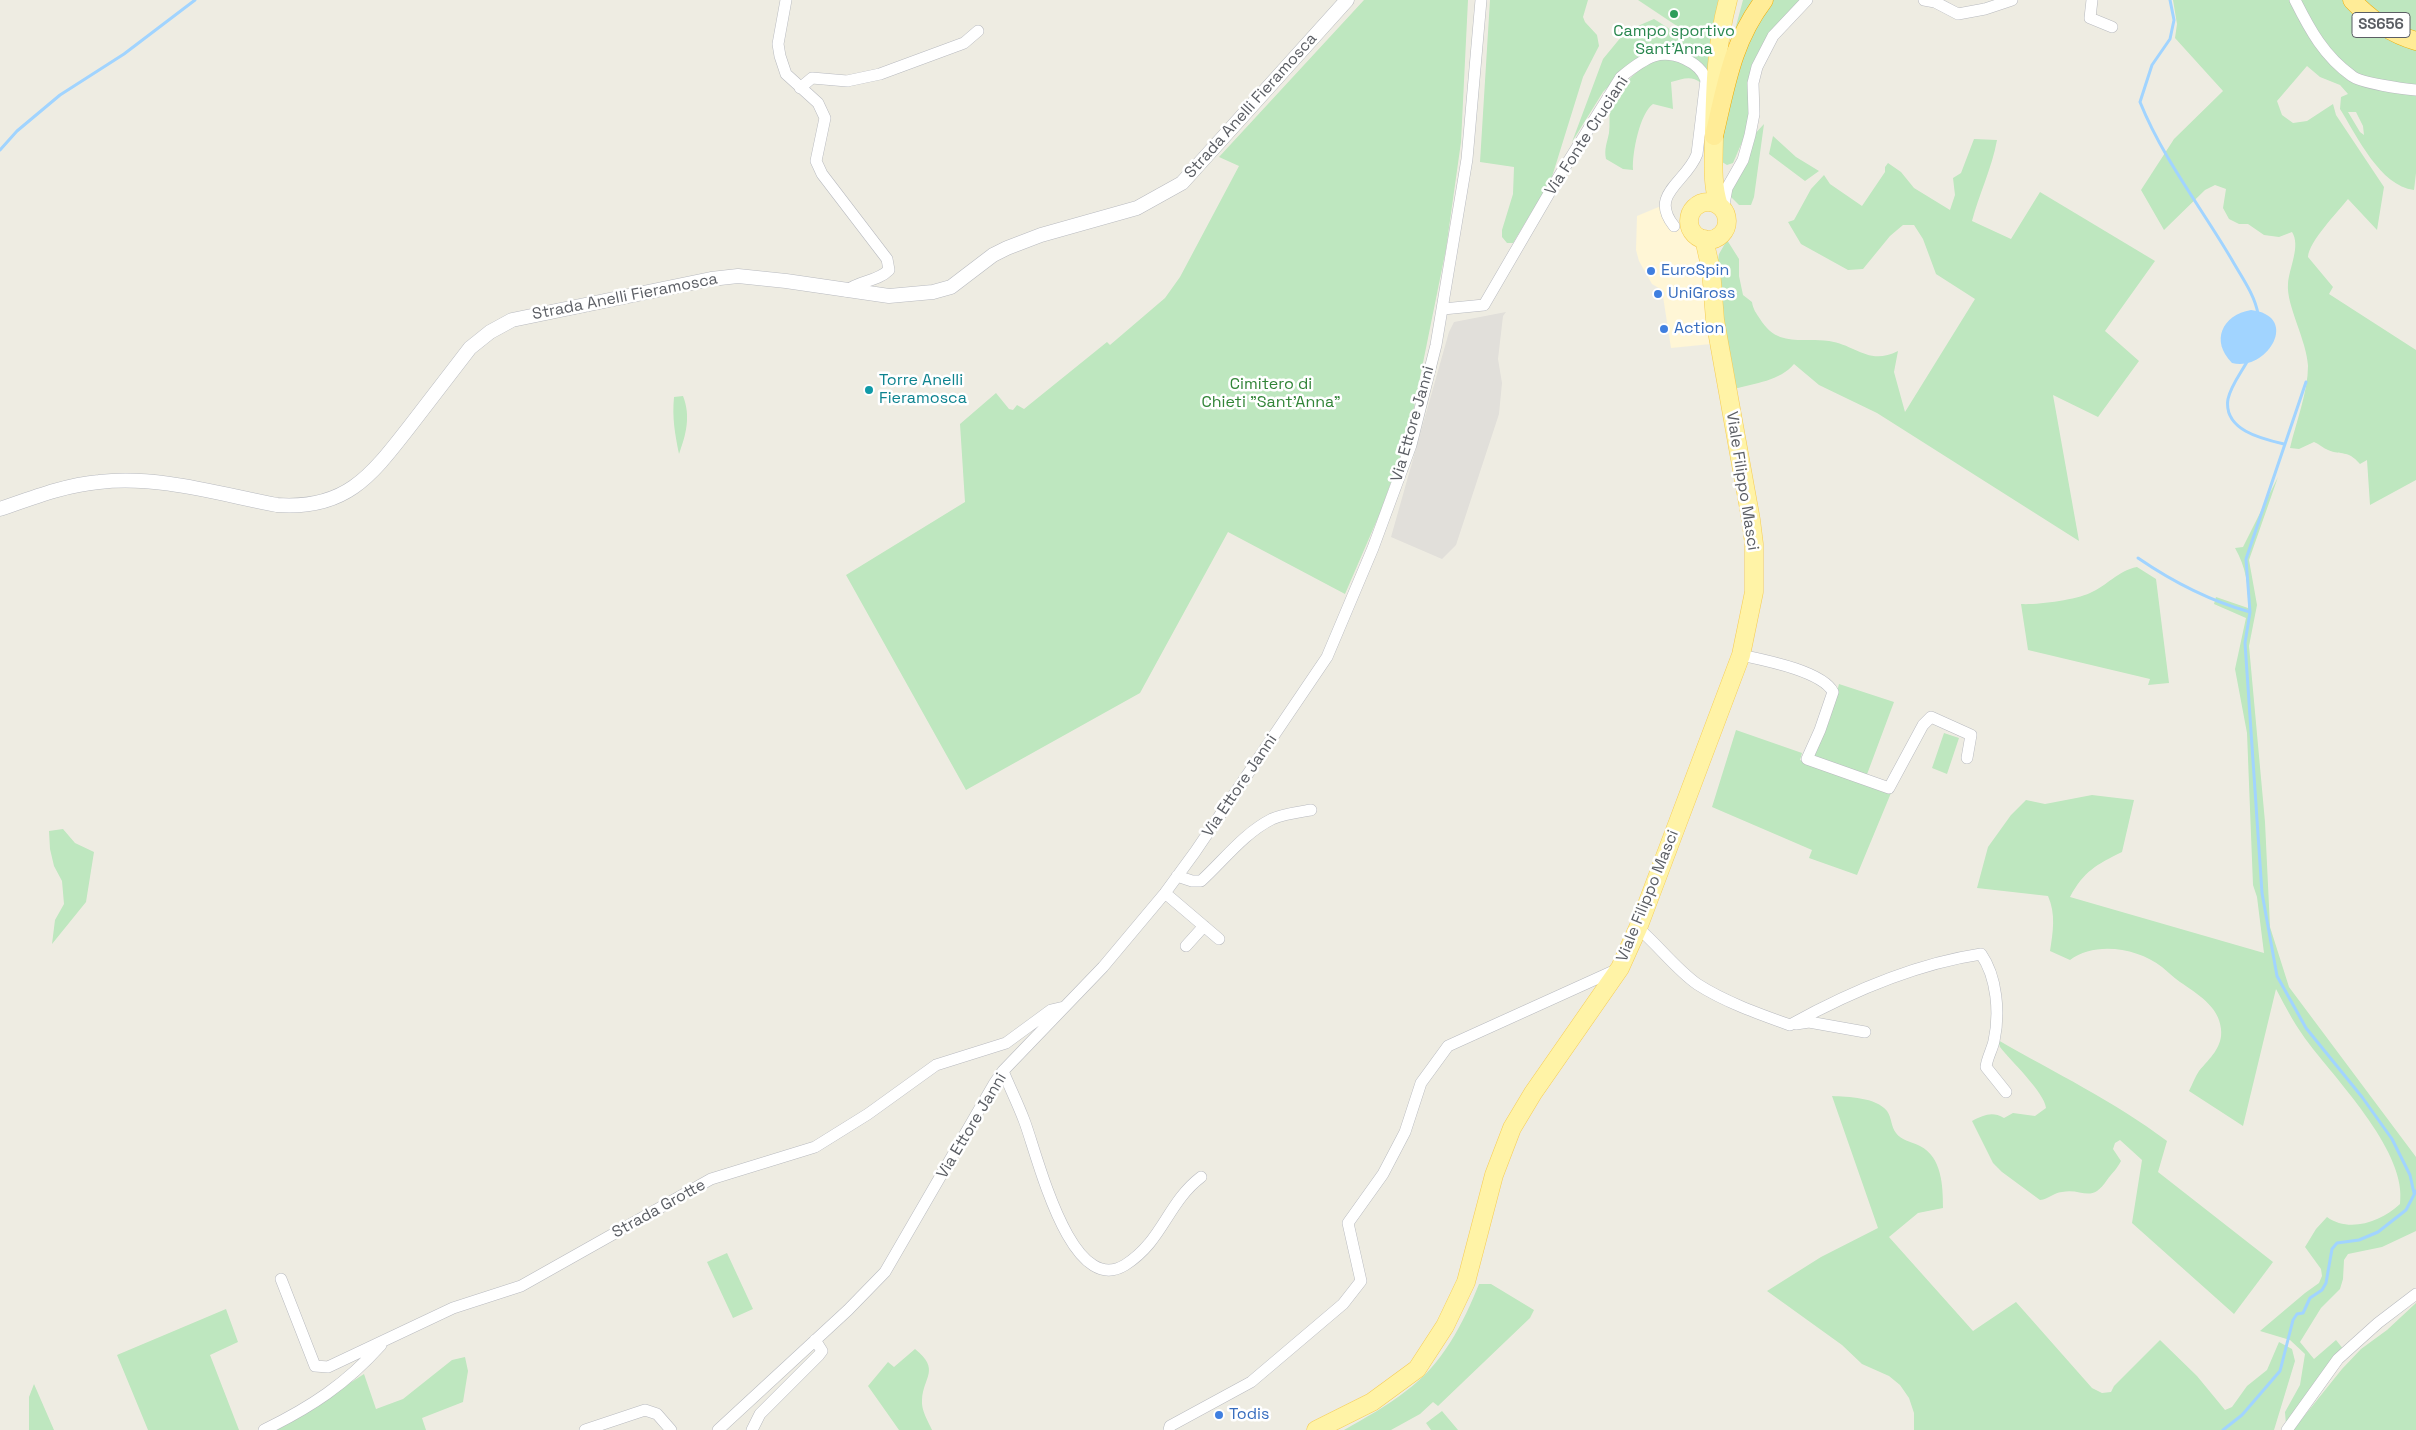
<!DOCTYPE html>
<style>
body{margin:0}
canvas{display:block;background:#eeece2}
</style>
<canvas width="2416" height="1430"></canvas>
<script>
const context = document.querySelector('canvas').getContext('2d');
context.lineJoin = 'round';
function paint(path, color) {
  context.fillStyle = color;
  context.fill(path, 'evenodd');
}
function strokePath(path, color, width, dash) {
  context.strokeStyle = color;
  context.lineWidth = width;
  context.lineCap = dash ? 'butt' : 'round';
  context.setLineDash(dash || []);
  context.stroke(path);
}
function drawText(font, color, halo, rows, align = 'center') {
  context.font = font + ' "Space Grotesk",sans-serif';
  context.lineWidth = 5;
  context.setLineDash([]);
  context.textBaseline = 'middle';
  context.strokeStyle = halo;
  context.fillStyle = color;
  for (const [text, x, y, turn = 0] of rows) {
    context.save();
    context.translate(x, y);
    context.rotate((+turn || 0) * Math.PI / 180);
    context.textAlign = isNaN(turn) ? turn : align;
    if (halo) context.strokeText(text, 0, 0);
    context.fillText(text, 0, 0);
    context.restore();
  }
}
const commercial = new Path2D(`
 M1661,206L1669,224L1689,230L1700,245L1711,344L1671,348L1662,290L1652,284L1639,261L1636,250L1637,216Z`);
const industrial = new Path2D(`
 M1506,312L1503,316L1498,359L1502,383L1499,414L1456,545L1442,559L1391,537L1449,332L1454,322Z`);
const green = new Path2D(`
 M1364,0H1468L1461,142L1446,249L1409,432L1380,513L1345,594L1228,532L1140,693L966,790L846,575L965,502L960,424L996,393L1009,409L1013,410L1017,405L1024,409L1107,342L1110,345L1165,298L1180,277L1239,166L1219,157Z
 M1490,0H1588L1583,17L1585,22L1597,35L1599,46L1583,77L1551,180L1513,243H1507L1502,237V230L1513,194L1514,167L1480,162Z
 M1638,0H1724L1710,83L1704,72L1662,53L1619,76L1603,92L1572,142L1603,59L1626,31L1654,19L1676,33L1680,28Z
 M1743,0H1758L1732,41Z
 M1768,0H1802L1768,38L1749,126L1733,163L1727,165L1722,162L1720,153L1734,57Z
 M2173,0H2346L2416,48V173L2414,190C2380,186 2357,136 2340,109L2341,97L2348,94L2340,85L2320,77L2307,66L2277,101L2282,115L2293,123L2307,121L2333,104L2336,115L2384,187L2377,230L2348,199C2338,212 2309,241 2308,257L2333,287L2329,294L2416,350V480L2370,505L2367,460L2360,464C2347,449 2342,456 2328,450C2323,448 2319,444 2314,442L2299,449L2290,448C2296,422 2308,392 2308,366C2307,341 2286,305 2288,284C2289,268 2301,246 2292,232L2279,237L2264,235L2248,224H2239L2229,219L2223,208L2226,189L2215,185L2205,190L2164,230L2141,190L2174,139L2223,91L2175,38L2177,24ZM2348,112H2356L2363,126L2364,135L2360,132Z
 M2358,0H2416V38Z
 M1653,59C1674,60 1694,60 1701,83C1691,75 1683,79 1671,82L1673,109L1653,104C1640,113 1632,153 1633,170L1623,169L1606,159C1604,149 1607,143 1609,133C1610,125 1609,116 1610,109C1616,87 1637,72 1653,59Z
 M1764,124L1754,197L1751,205H1739L1731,197L1729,188L1751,138Z
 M1773,136L1796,157L1819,171L1805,181L1769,154Z
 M1974,139L1997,140C1992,168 1979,194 1972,221L2011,239L2040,192L2155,261L2105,331L2139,361L2098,417L2053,395L2079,541L1877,413L1819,385L1794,364C1780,381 1755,383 1734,389L1716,273L1719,254L1727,240L1739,259V276L1743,295L1752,302C1753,309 1756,313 1760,319C1778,348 1801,337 1829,341C1856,345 1869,366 1898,351L1894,372L1905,412L1975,299L1936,274L1923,239L1914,225H1903L1890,236L1863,269L1848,270L1801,244L1788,222L1794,220L1811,189L1824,175L1830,184L1862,206L1885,172V167L1888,163L1901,172L1914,188L1950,210L1955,195L1953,178L1961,173Z
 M683,396C691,416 686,435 679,454C675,434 672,418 674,397Z
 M2278,477L2249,560L2257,605L2249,646L2265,822L2270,927L2289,987L2416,1157V1231L2382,1247L2348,1254L2344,1260L2343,1279L2340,1289L2321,1308L2300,1342L2314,1359L2336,1340L2344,1350L2286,1425L2285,1412L2300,1385L2305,1354L2290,1340L2260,1331L2305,1293L2319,1283L2322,1276L2321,1269L2305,1247L2316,1229L2327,1217C2349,1233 2381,1222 2400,1204C2408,1154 2339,1083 2310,1045C2296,1027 2286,1008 2276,989L2243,1126L2189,1091C2192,1085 2195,1077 2199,1071C2210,1058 2223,1047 2221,1029C2219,1006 2196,993 2180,982C2173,977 2168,972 2162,967C2138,948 2095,941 2070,960L2050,951C2053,932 2056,914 2048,896L1977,888L1988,847L2011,815L2026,800L2045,804L2092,795L2134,800L2122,852C2096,865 2084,871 2070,897L2264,953L2257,897L2253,885L2247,733L2235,669L2246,618L2214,604L2216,597L2248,608C2249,587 2246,567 2235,548L2243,547Z
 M2137,567L2156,579L2169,683L2148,685L2150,679L2028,650L2021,604C2037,605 2075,600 2090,593C2107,586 2117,571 2137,567Z
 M1839,684L1894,702L1866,777L1812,759L1830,719Z
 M1736,730L1802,753L1800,760L1891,793L1857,875L1809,858L1812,850L1712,807Z
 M1944,733L1959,738L1947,774L1932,768Z
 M63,829L75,843L94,852L86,902L52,944L55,920L64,904L62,881L54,866L50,849L49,831Z
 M1998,1040C2055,1073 2114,1101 2167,1141L2158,1172L2273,1262L2234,1314L2132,1223L2142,1160L2120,1140L2115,1143L2113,1149L2121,1161C2117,1169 2112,1173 2107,1180C2091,1204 2083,1188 2062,1192C2053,1193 2049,1199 2040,1200L2002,1172L1993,1163L1972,1121C1984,1115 1992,1111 2004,1118L2013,1113L2035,1116L2046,1108C2045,1093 2010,1060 2000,1047Z
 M1832,1096C1848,1097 1876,1097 1887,1111C1892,1118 1891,1127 1896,1133C1901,1140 1912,1142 1920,1146C1942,1157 1943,1186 1943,1208L1918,1213L1889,1237L1973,1331L2016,1302L2092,1388L2102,1393L2111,1392L2114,1386L2160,1340L2197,1376L2225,1410L2232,1407L2247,1386L2267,1370L2279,1342L2292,1349L2295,1361L2274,1430H1914V1413L1909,1398L1900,1385L1889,1376L1862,1364L1842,1345L1767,1291L1821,1257L1878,1228Z
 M727,1253L753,1309L733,1318L707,1262Z
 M1479,1284H1491L1534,1310L1530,1318L1438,1406L1433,1402L1420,1414L1391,1430H1344C1365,1418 1387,1406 1406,1391C1442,1365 1463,1324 1479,1284Z
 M2416,1303V1430H2293L2342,1369L2361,1349L2387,1330Z
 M226,1309L238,1342L210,1355L239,1430H148L117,1355Z
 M915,1349C941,1370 923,1377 922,1400C921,1410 928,1421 932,1430H899L868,1386L888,1362L894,1367Z
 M465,1357L468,1371L463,1402L422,1418L426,1430H277L364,1374L376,1409L403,1399L452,1360Z
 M34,1384L54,1430H29V1397Z
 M1442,1411L1458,1430H1431L1426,1423Z`);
const water = new Path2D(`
 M2251,310C2301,316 2267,372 2232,363C2210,341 2222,315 2251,310Z`);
const stream = new Path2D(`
 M2170,0L2174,20L2170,39L2152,65L2140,102C2163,159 2201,207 2232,260C2241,276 2255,295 2258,314
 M0,150L17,131L60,95L124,54L195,0
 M2248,360C2241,373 2231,385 2228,399C2223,430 2262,439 2284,444
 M2306,382L2246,559L2250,612L2245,643L2262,893L2277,976L2306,1028L2362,1097L2392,1139L2410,1175L2414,1193
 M2138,558C2173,582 2210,601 2250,612
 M2223,1430L2242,1415L2280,1371L2293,1320L2297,1314L2303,1313L2310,1298L2322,1290L2326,1283L2332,1249L2337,1243L2359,1240L2378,1232L2406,1210L2416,1191`);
const minor = new Path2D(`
 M786,0L778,44L780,56L786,74L818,103L825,118L816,161L822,174L887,259L889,270C877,282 860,280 846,291
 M1924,0L1935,2L1958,14L1985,9L2012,0
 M2092,0L2090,18L2112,27
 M2295,0C2310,30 2324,56 2352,76C2361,83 2403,89 2416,90
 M800,88L812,78L847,81L880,74L964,43L978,31
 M1723,210L1727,188L1743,160L1750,135L1754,114L1753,83L1757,67L1773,36L1807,0
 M1443,309L1484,305L1558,178L1621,77C1631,69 1642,60 1654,56C1673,50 1700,62 1706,80L1697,154C1687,182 1648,194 1674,226
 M1741,655C1764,660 1822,671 1833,692L1820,730L1807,759L1889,788L1923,725L1931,717L1971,735L1967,758
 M1177,876L1192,881H1201C1224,860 1244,833 1272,819C1283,814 1299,812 1311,810
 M1165,893L1219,939
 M1638,928C1659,946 1675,968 1697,984C1725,1002 1759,1014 1790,1025C1848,993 1914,964 1981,954C1997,977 2000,1013 1994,1041C1992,1050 1987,1058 1986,1067L2006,1092
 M1186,946L1204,926
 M1796,1024L1809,1022L1865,1032
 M1003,1071C1010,1088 1018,1104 1024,1120C1037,1153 1070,1299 1125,1265C1163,1241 1167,1203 1201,1177
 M281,1279L315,1366L328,1367L453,1308L521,1286L711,1179L815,1147L868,1114L936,1065L1006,1043L1051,1010L1064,1007
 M264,1430C311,1407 346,1384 381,1345
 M585,1430L645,1410L657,1414L671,1430
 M718,1430L848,1310L885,1272L994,1084L1003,1071L1103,967L1165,893L1195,852L1327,657L1373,548L1411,445L1436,345L1467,159L1481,0
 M752,1430L760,1414L819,1355L822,1351L815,1340
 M1169,1430L1170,1426L1251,1382L1343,1304L1361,1281L1348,1223L1383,1174L1405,1132L1421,1083L1448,1046L1618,969
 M2287,1430L2338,1359L2378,1323L2416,1294`);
const tertiary = new Path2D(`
 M0,509C32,498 65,485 99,482C158,475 219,494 277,505C346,510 371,476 410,426C430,400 450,374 470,348L490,332L512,320L711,279L738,276L786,281L889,296L933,292L951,287L993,255L1007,248L1041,235L1137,208L1182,183L1347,0`);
const primary = new Path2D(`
 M1689 221a19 19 0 1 1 38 0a19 19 0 1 1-38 0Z
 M1719,206C1711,182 1714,159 1714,134C1715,88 1716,44 1728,0
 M1316,1430L1372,1402L1417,1369L1445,1326L1466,1282L1494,1175L1512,1128L1533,1093L1620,968L1638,928L1741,655L1754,592V544L1751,520L1715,320L1711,270L1704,239`);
const trunk = new Path2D(`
 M2352,0C2370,19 2391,34 2416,41
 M1714,136C1726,86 1732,42 1764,0`);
const markers = [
 [1674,14,5,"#2e9e5b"],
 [1651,271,5,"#3f7fe0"],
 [1658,294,5,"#3f7fe0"],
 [1664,329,5,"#3f7fe0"],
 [869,390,5,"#0f9aa8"],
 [1219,1415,5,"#3f7fe0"]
];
const shields = [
 [2381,25,58]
];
const shieldNames = [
 ["SS656",2381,25]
];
const leisureNames = [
 ["Campo sportivo",1674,32],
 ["Sant'Anna",1674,50]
];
const streetNames = [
 ["Strada Anelli Fieramosca",1251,106,-48],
 ["Via Fonte Cruciani",1587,136,-57],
 ["Strada Anelli Fieramosca",625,297,-11],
 ["Via Ettore Janni",1413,424,-74],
 ["Viale Filippo Masci",1742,481,81],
 ["Via Ettore Janni",1240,786,-56],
 ["Viale Filippo Masci",1648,896,-68],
 ["Via Ettore Janni",972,1126,-59],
 ["Strada Grotte",659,1209,-29]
];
const shopNames = [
 ["EuroSpin",1661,271],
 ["UniGross",1668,294],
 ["Action",1674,329],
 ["Todis",1229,1415]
];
const cultureNames = [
 ["Torre Anelli",879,381],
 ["Fieramosca",879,399]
];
const parkNames = [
 ["Cimitero di",1271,385],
 ["Chieti \"Sant'Anna\"",1271,403]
];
paint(commercial, '#fff6d6');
paint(industrial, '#e1dfda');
paint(green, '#bee7bf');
paint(water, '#a1d4ff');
strokePath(stream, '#a1d4ff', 3);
strokePath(minor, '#b8babf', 12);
strokePath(tertiary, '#b8babf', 15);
strokePath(primary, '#f6cc54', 19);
strokePath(trunk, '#f0ab00', 19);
strokePath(minor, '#fff', 11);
strokePath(tertiary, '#fff', 14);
strokePath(primary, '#fff3a6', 18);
strokePath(trunk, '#ffec97', 18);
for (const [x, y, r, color] of markers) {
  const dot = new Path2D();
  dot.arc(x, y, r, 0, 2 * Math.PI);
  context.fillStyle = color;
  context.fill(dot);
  strokePath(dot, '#fff', 2);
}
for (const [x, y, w] of shields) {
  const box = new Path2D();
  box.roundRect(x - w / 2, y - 12.5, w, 25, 4);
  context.fillStyle = '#fff';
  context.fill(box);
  strokePath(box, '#5b5e64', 1);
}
drawText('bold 15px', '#5b5e64', null, shieldNames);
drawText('16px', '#27864d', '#fff', leisureNames);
drawText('16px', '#5b5e64', '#fff', streetNames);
drawText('16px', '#366cbe', '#fff', shopNames, 'left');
drawText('16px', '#0d838f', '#fff', cultureNames, 'left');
drawText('16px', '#318437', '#fff', parkNames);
</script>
